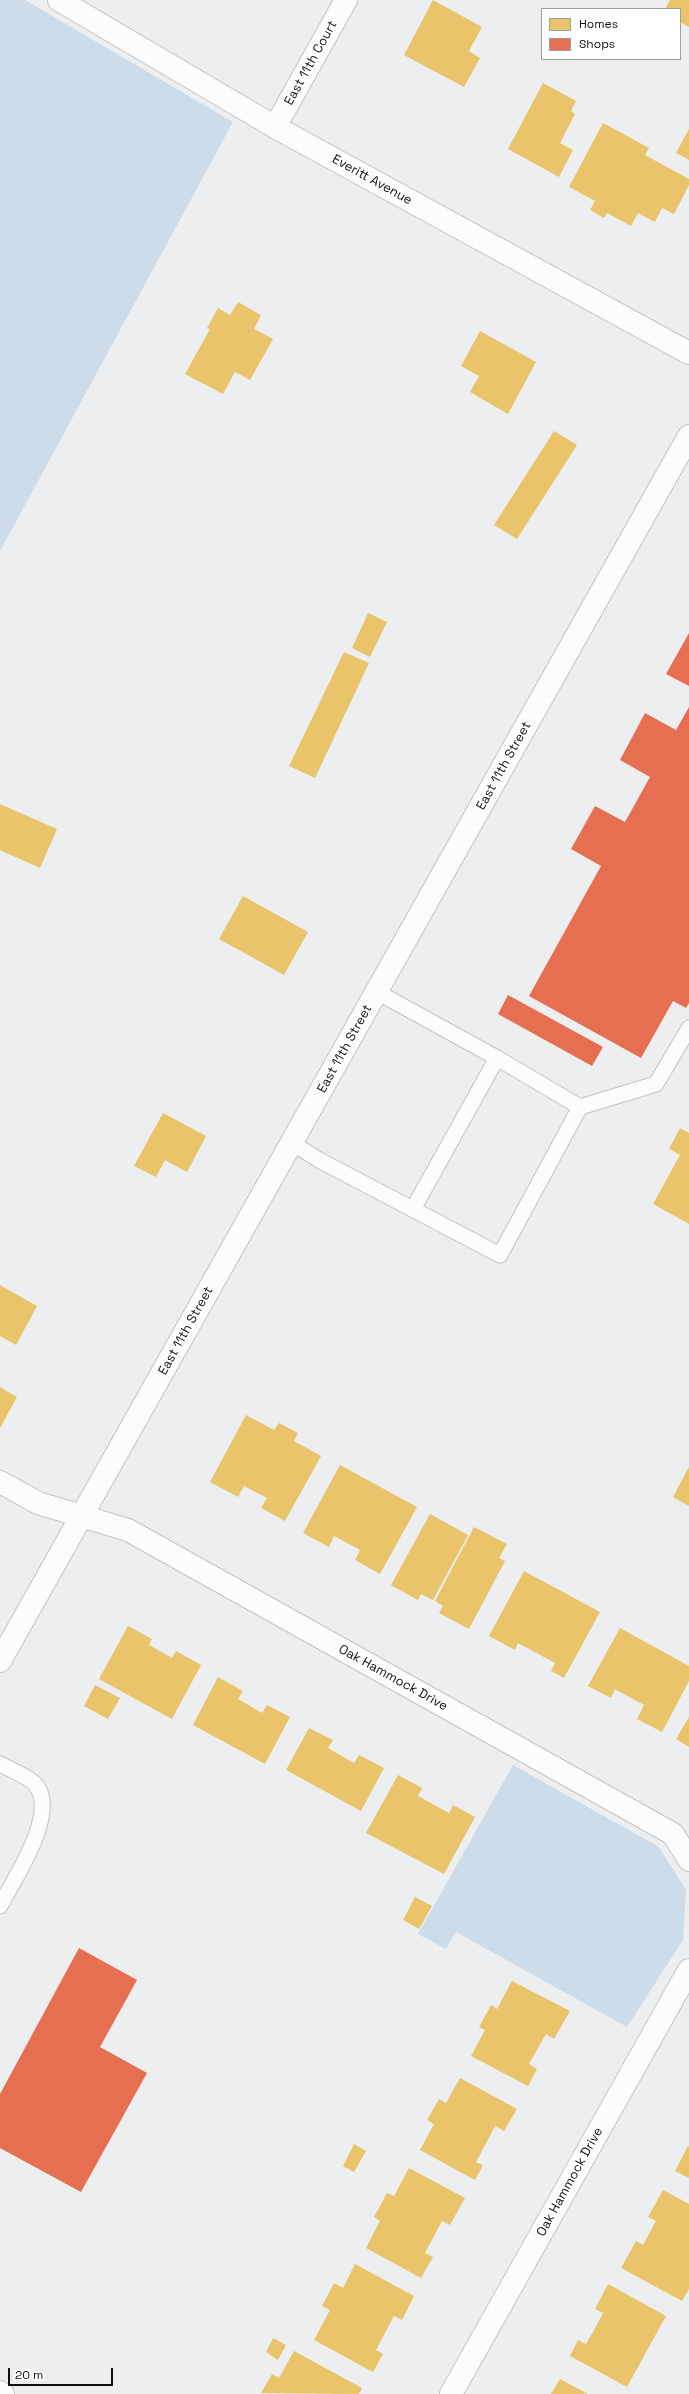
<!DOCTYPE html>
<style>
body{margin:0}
#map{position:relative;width:689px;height:2394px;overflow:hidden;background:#eceef0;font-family:"Space Grotesk",sans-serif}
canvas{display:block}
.legend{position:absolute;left:541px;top:8px;width:140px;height:52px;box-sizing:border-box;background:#fff;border:1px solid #9f9fa0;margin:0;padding:5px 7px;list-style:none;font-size:12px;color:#0e1011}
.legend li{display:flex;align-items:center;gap:8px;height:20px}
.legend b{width:20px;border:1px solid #9f9fa0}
.scale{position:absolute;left:8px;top:2368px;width:105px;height:18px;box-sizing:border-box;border:2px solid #0e1011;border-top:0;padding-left:5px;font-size:12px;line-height:14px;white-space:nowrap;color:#0e1011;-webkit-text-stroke:3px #fff;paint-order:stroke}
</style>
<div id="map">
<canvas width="689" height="2394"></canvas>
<ul class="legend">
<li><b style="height:11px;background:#e9c46a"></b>Homes</li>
<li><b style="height:11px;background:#e76f51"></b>Shops</li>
</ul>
<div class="scale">20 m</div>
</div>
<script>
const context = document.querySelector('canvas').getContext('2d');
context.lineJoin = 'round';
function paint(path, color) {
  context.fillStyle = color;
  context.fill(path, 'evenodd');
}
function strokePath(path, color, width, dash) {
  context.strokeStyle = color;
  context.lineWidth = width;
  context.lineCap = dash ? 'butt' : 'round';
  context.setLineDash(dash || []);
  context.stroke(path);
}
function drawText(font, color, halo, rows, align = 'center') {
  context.font = font + ' "Space Grotesk",sans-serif';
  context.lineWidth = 4;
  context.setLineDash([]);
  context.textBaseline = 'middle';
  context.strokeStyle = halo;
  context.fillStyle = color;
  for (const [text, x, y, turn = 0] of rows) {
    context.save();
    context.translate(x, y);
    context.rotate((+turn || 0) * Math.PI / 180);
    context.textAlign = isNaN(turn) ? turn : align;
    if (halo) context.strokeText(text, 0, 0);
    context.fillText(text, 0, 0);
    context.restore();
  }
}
const green = new Path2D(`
 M0,0H25L233,122L0,551Z
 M513,1765L659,1847L686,1890L683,1940L627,2027L456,1932L446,1949L418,1934Z`);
const homes = new Path2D(`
 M433,0L482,27L469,51L480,58L464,87L404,55Z
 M670,0H689V27L680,22V9H665Z
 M543,83L576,101L571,111L575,114L560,143L573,150L559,177L508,149Z
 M603,123L649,148L645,155L689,179V185L674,214L662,208L655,222L638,213L631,226L607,213L604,218L590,210L595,201L569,187Z
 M689,129V160L676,153Z
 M238,302L261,315L254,329L273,339L250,380L235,372L223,394L185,374L210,329L207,328L218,308L230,315Z
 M480,331L536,362L508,414L470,392L479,376L461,366Z
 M554,431L577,445L517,539L494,525Z
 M368,613L387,622L370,657L352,648Z
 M344,652L369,663L315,778L289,766Z
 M0,804L57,829L40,868L0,850Z
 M243,896L308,932L284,975L219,939Z
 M163,1113L206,1136L187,1172L165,1160L156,1177L134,1166Z
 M680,1128L689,1133V1224L653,1204L680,1155L669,1149Z
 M0,1285L37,1306L16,1345L0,1336Z
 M0,1387L17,1397L0,1428Z
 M246,1415L274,1430L279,1423L298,1433L294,1441L321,1456L285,1521L261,1508L267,1498L244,1486L238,1497L210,1482Z
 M340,1465L417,1507L380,1574L355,1560L360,1550L334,1536L329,1547L303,1533Z
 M689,1467V1506L673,1497Z
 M430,1514L468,1535L433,1600L421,1594L418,1600L391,1585Z
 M474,1527L507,1544L499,1558L505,1561L469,1629L439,1613L443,1606L435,1601Z
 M524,1571L600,1612L564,1678L551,1671L555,1663L518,1643L515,1650L489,1636Z
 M128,1626L152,1639L149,1645L172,1658L176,1651L201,1665L172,1719L99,1679Z
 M620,1628L689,1666V1681L662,1732L637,1719L644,1705L615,1689L611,1698L588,1686Z
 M218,1677L243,1691L238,1699L262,1713L267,1705L290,1717L265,1764L193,1725Z
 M95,1685L120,1698L108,1719L84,1706Z
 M689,1717V1747L676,1739Z
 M309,1728L333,1740L328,1748L354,1763L359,1755L384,1768L361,1811L286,1770Z
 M398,1775L422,1788L418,1796L449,1813L453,1805L475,1817L444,1874L366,1833Z
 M415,1897L432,1906L419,1929L403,1920Z
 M512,1981L570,2011L554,2039L546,2034L529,2064L537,2069L528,2086L471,2056L485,2030L479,2027L491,2005L497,2009Z
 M460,2078L517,2109L504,2131L495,2126L476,2162L483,2165L475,2180L420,2150L434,2124L427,2120L439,2099L446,2103Z
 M354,2144L366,2151L354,2172L343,2166Z
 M688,2146L689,2147V2178L675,2171Z
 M409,2168L465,2198L450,2225L442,2221L425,2253L433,2257L421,2278L366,2248L380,2221L374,2217L387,2193L394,2196Z
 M663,2190L689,2204V2289L682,2301L621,2268L636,2241L643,2245L656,2221L648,2217Z
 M355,2264L414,2296L402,2320L394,2316L376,2350L383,2354L373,2372L314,2340L330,2310L322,2306L334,2283L343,2288Z
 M608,2284L666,2316L627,2387L570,2356L578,2340L586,2344L593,2332L603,2313L595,2309Z
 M273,2338L286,2345L278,2360L266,2352Z
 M294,2351L362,2388L359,2394L261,2393L272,2374L279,2378Z
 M560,2379L588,2394H551Z`);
const shops = new Path2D(`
 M689,633V686L666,674Z
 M689,707V1003L686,1008L673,1001L641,1058L529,996L601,866L571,849L595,806L625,822L650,777L620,760L645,713L676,730Z
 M508,995L603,1047L592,1066L498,1014Z
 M79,1948L137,1980L100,2047L147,2073L81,2192L0,2148V2094Z`);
const service = new Path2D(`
 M580,1107L656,1084L689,1028
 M292,1143L319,1160L500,1255L580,1107L497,1058L377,992
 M413,1209L497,1058
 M0,1764C9,1769 29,1777 35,1784C60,1812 14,1879 0,1906`);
const minor = new Path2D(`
 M275,127L346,0
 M0,1482L38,1503L128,1530L673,1834L689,1860
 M451,2394L689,1970`);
const tertiary = new Path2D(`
 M59,0L275,127L689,353`);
const secondary = new Path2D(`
 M0,1661L689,436
 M0,2392L3,2394`);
const streetNames = [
 ["East 11th Court",311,63,-61],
 ["Everitt Avenue",372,180,29],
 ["East 11th Street",504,766,-61],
 ["East 11th Street",345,1049,-61],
 ["East 11th Street",186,1331,-61],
 ["Oak Hammock Drive",393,1678,29],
 ["Oak Hammock Drive",570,2182,-61]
];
paint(green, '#cddce9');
paint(homes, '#e9c46a');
paint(shops, '#e76f51');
strokePath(service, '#c1c3c5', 17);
strokePath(minor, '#c1c3c5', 24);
strokePath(tertiary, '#c1c3c5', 24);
strokePath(secondary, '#c1c3c5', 24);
strokePath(service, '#fcfcfd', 15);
strokePath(minor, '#fcfcfd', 22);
strokePath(tertiary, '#fcfcfd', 22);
strokePath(secondary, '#fcfcfd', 22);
drawText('13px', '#0e1011', '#fff', streetNames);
</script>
